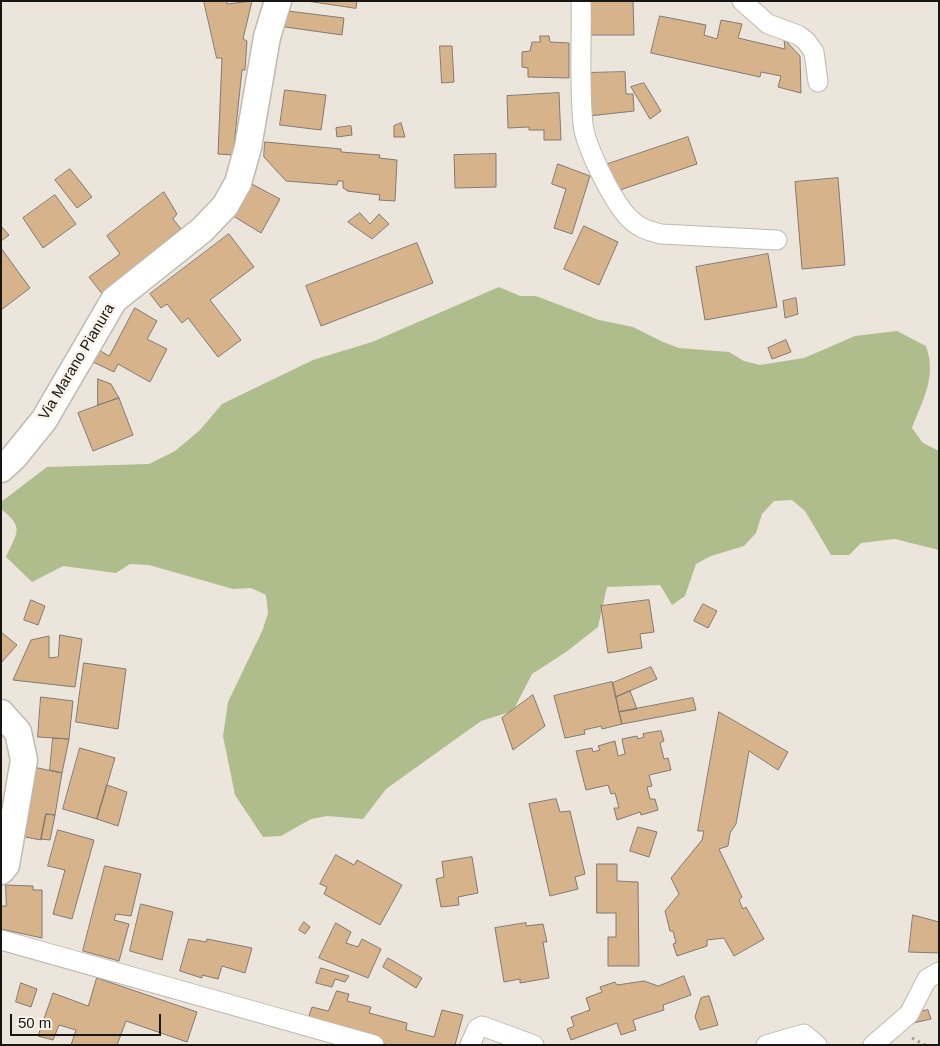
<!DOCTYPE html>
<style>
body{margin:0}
#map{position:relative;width:940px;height:1046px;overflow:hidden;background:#ece5dc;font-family:Helvetica,sans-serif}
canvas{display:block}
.frame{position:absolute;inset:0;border:2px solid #181613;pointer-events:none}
.scale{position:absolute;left:10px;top:1014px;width:151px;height:22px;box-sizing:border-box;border:2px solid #181613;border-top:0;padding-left:6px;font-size:15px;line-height:18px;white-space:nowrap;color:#181613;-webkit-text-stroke:4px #f9f3e9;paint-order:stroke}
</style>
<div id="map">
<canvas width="940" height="1046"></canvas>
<div class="frame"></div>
<div class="scale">50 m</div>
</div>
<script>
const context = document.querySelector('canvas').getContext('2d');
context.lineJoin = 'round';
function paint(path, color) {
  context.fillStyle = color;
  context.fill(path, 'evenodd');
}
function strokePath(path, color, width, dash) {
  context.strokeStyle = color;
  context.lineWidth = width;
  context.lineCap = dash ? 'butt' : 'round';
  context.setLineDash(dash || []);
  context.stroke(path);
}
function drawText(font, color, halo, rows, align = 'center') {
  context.font = font + ' Helvetica,sans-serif';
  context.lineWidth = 5;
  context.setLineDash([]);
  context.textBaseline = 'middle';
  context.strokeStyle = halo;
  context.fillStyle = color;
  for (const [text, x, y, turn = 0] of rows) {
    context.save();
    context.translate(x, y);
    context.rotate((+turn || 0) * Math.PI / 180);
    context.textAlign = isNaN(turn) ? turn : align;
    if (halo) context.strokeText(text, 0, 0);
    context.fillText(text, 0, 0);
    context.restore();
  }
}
const forest = new Path2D(`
 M499,287L520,296H536L599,320L633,327L663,342L679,348L729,352L744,361L760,365L804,358L855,336L897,331L926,346C937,377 923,399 912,428L923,443L939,451V550L895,539L861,543L849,555H831L805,511L792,500L774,501L762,514L756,533L744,546L711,556L696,564L685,596L672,605L660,585L607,587L598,627L566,652L532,674L513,711L481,721L386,789L363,819L327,816L311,819L281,836L263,837L235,795L223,736L228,702L263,629L268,613L266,595L251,588L233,589L149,565L130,564L116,573L63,566L32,582L6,557C17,532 25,528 1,509V502L47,467L149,464L175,451L200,430L222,404L313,360L372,342Z`);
const building = new Path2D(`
 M204,1H227V4L252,1L243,39L247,41L245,70H242L233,155L218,154L222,58H217Z
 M307,1H357L356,8Z
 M587,1H633L634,35H587Z
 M280,10L344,18L342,35L278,26Z
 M660,16L706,25L704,35L717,39L721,20L742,24L738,38L785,49L784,39L800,56L801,93L778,87L781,76L761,72L760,77L651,53Z
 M540,36H549L550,42L569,43V78L528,77V68L522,67V52L530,51L532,42H540Z
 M440,46H452L454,82L442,83Z
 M625,72L626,94H633L634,111L589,116L586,73Z
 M644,83L661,111L650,119L631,87Z
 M285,90L326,95L321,130L280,125Z
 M559,93L561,140H544V130H529V127L508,128L507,96Z
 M401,123L405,137H394V126Z
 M351,126L352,135L337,137L336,128Z
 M688,137L697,164L614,192L605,165Z
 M265,142L341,149V152L380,155L379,158L397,160L395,201L379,200L380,195L347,191V190L343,188V181H338L337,185L286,181L264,157Z
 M496,154V187L455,188L454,155Z
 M558,164L590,176L572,234L554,228L566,189L552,184Z
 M70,169L92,197L77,208L55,180Z
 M838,178L845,265L802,269L795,182Z
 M248,182L280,199L261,233L230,214Z
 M164,192L177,214L173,219L181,229L168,239L171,242L103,295L89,277L120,254L107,236Z
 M55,195L76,224L43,248L23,218Z
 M360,213L370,224L379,214L389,224L372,239L348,222Z
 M1,226L9,235L1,241Z
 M584,226L618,242L599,285L564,269Z
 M229,234L254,267L210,300L241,340L218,357L188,318L182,323L167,304L161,308L150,294Z
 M417,243L433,283L321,326L306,286Z
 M1,248L30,288L1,310Z
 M768,254L777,307L705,320L696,267Z
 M796,298L798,314L785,318L783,301Z
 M135,308L157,321L147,339L167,349L150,382L118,364L114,372L93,362L99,350L109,356Z
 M786,340L791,352L772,359L768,348Z
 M98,379L111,384L119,398L98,405Z
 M119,398L133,435L93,451L78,413Z
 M31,600L45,606L38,625L24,620Z
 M649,600L654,632L640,634L642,648L608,653L601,606Z
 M703,604L717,611L708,628L694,621Z
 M1,632L17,645L1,663Z
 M60,635L82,639L75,687L13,680L31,640L49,636V658L58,657Z
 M84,663L126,669L118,729L76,722Z
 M651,667L657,679L616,697L613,683Z
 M612,682L622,724L602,729L601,726L584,730L585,734L565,738L554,696Z
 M630,691L637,709L619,712L616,697Z
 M533,695L545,726L513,750L502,718Z
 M41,697L73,701L69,739L38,737Z
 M693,698L696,710L622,724L619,712Z
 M719,712L788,752L778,770L749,751L736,824L730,833L728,846L719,849L742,897L739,900L743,909L746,907L764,939L734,956L724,938L707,940V946L677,956L673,944L676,943L673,931H670L665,911L679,894L671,878L702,840L704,831H698Z
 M661,731L664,741L660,743L664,759L668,758L671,770L649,775L652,786L647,787L650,799H655L658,810L641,815L640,812L617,820L614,808H619L615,793L611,794L608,785L586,790L576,751L592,748L593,752L600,750L598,746L615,741L618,756L625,754L622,739L637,736L638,739L644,737L643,734Z
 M53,738L69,739L62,773L50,770Z
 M80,748L115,758L97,819L63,809Z
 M33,767L62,773L55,815L46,814L41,840L20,836Z
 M107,785L127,792L118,826L97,819Z
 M556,799L560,812L570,811L585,874L575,877L578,889L550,896L529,804Z
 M46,814L55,815L50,840L41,839Z
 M638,827L657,832L649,857L630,851Z
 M58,830L94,840L72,919L53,914L65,870L48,866Z
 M336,855L354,865L357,860L402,885L380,925L324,894L327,887L320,884Z
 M472,857L478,893L458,897L459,905L441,907L436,879L444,877L442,862Z
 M597,864H617V881L638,882L639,966H608V937H616V913H597Z
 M105,866L141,874L131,916L116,914L114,920L129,924L119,961L83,951Z
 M6,885L33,886V890H42V938L1,929V906H6Z
 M141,904L173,912L162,960L130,951Z
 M913,915L939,922V953L909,952Z
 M304,922L310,927L305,934L299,930Z
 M336,923L351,932L346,943L358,947L362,939L381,949L368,978L319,958Z
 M526,923V926L543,924L547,942H543L549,978L520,983V979L504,982L495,928Z
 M189,939L206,942L207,939L252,948L245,973L222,966L218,979L202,975V978L180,971Z
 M388,958L422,978L416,988L383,967Z
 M321,968L349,976L345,982L335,979L332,987L316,983Z
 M684,976L691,995L663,1005L664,1010L633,1020L636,1030L621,1035L617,1023L571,1040L567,1029L574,1026L571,1017L590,1010L586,998L602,992L600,987L615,982L617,985L644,981L658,986Z
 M97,978L197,1012L187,1042L126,1021L117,1045H71L76,1030L59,1025L53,1040L38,1036L53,993L88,1006Z
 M21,983L37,989L31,1007L16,1002Z
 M337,991L349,994L347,1001L371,1007L369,1013L407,1023L406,1030L434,1037L442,1010L463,1015L455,1045H388L307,1022L312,1007L328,1011Z
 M709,996L718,1025L700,1030L695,1017L701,998Z
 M928,1010L931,1019L913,1023L911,1014Z`);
const path = new Path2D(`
 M912,1038L925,1045`);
const street = new Path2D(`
 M581,1C582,42 579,84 583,124C585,146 614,204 630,219C639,228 649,231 661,234L777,240
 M742,1L768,24L798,35L806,41L814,52L818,82
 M1,940L374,1045
 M470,1045L477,1029L482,1026L534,1045
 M766,1045L804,1034L817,1045
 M873,1045L909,1014L927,979L939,972`);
const secondary = new Path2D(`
 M1,469L14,457L44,420L114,300L202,230L225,206L238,183L248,147L267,37L278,1
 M1,713L18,732L24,760L6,865L1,871`);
const streetNames = [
 ["Via Marano Pianura",77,362,-59]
];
paint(forest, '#afbd8c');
paint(building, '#d6b38a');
strokePath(building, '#817a72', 1);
strokePath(street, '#bfb9af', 21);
strokePath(secondary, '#bfb9af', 29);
strokePath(path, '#a39e97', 3, [2.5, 4]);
strokePath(street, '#fff', 19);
strokePath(secondary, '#fff', 26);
drawText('15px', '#181613', '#f9f3e9', streetNames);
</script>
